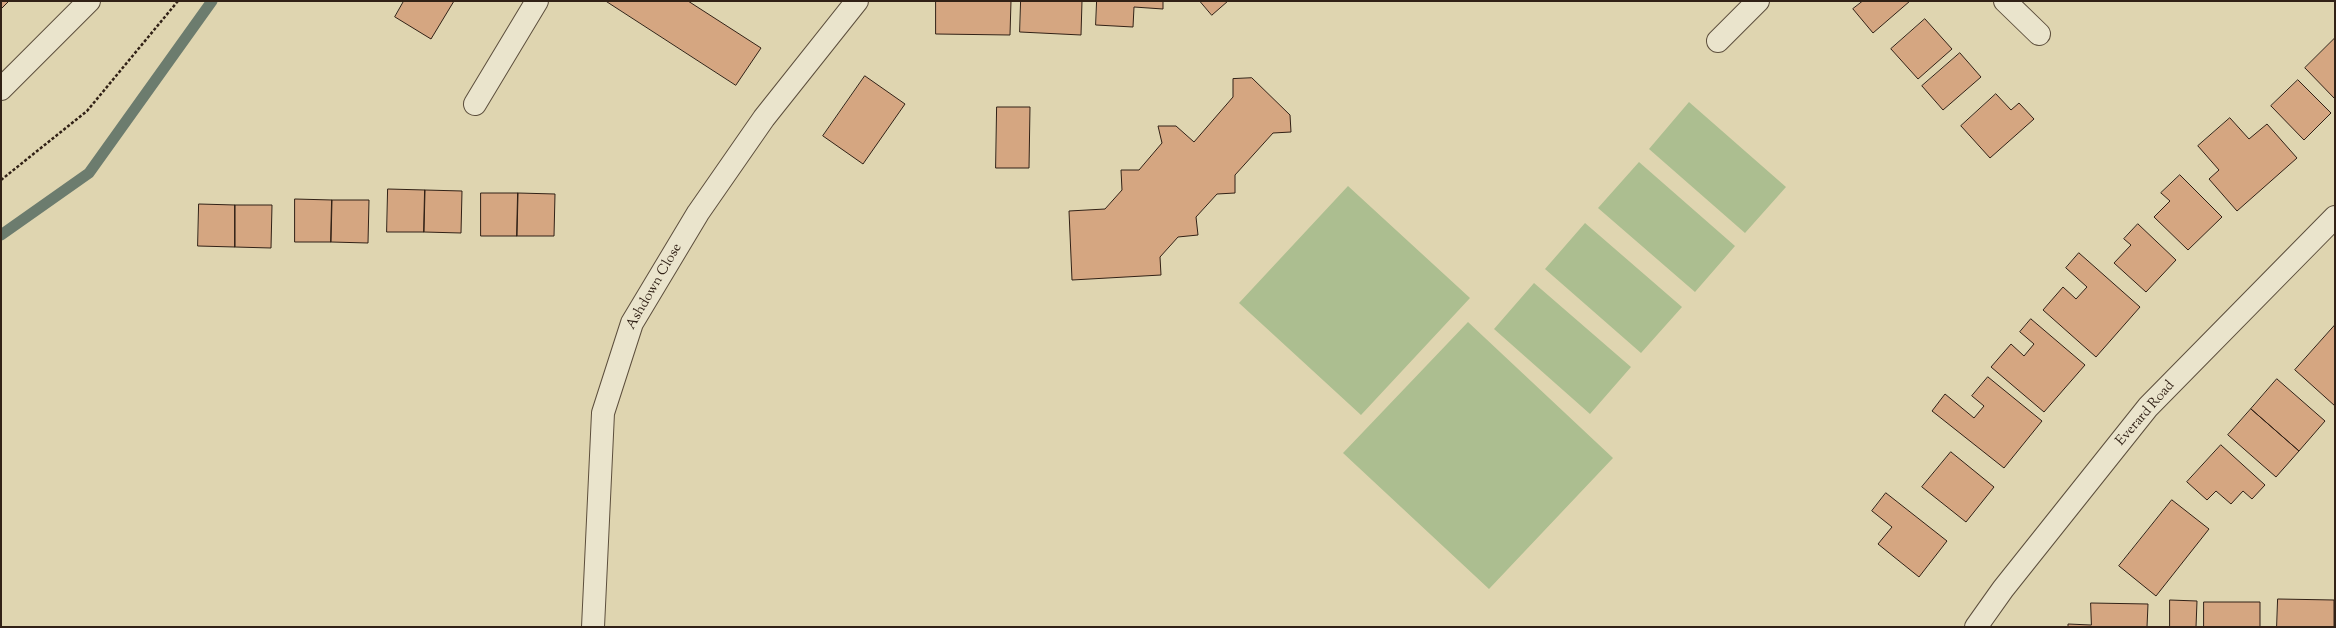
<!DOCTYPE html>
<style>
body{margin:0}
#map{position:relative;width:2336px;height:628px;overflow:hidden;background:#dfd5b0;font-family:"Sorts Mill Goudy",serif}
canvas{display:block}
.frame{position:absolute;inset:0;border:2px solid #312116;pointer-events:none}
</style>
<div id="map">
<canvas width="2336" height="628"></canvas>
<div class="frame"></div>
</div>
<script>
const context = document.querySelector('canvas').getContext('2d');
context.lineJoin = 'round';
function paint(path, color) {
  context.fillStyle = color;
  context.fill(path, 'evenodd');
}
function strokePath(path, color, width, dash) {
  context.strokeStyle = color;
  context.lineWidth = width;
  context.lineCap = dash ? 'butt' : 'round';
  context.setLineDash(dash || []);
  context.stroke(path);
}
function drawText(font, color, halo, rows, align = 'center') {
  context.font = font + ' "Sorts Mill Goudy",serif';
  context.lineWidth = 4;
  context.setLineDash([]);
  context.textBaseline = 'middle';
  context.strokeStyle = halo;
  context.fillStyle = color;
  for (const [text, x, y, turn = 0] of rows) {
    context.save();
    context.translate(x, y);
    context.rotate((+turn || 0) * Math.PI / 180);
    context.textAlign = isNaN(turn) ? turn : align;
    if (halo) context.strokeText(text, 0, 0);
    context.fillText(text, 0, 0);
    context.restore();
  }
}
const green = new Path2D(`
 M1689,102L1786,187L1745,233L1649,149Z
 M1639,162L1735,246L1695,292L1598,208Z
 M1348,186L1470,298L1361,415L1239,303Z
 M1585,223L1682,307L1641,353L1545,269Z
 M1534,283L1631,367L1590,414L1494,329Z
 M1468,322L1613,458L1489,589L1343,453Z`);
const stream = new Path2D(`
 M1,235L89,173L212,1`);
const building = new Path2D(`
 M1,1H9L1,9Z
 M404,1H454L431,39L395,17Z
 M606,1H688L761,48L736,85Z
 M936,1H1011L1010,35L936,34Z
 M1021,1H1082L1081,35L1020,32Z
 M1097,1H1163V9L1134,7L1133,27L1096,25Z
 M1200,1H1228L1212,15Z
 M1863,1H1910L1873,33L1853,9Z
 M1925,19L1952,49L1918,79L1891,49Z
 M2335,38V99L2305,68Z
 M1960,53L1981,77L1943,110L1922,86Z
 M865,76L905,104L863,164L823,136Z
 M1252,78L1290,115L1291,132L1273,133L1235,175V193L1217,194L1196,217L1198,235L1178,237L1160,257L1161,275L1072,280L1069,211L1105,209L1122,190L1121,170H1139L1162,143L1158,126H1176L1194,142L1233,97V79Z
 M2298,80L2331,113L2304,140L2271,106Z
 M1996,94L2011,110L2019,103L2034,119L1990,158L1961,126Z
 M997,107H1030L1029,168H996Z
 M2230,118L2249,139L2267,124L2297,158L2237,211L2209,179L2219,170L2198,146Z
 M2180,175L2222,217L2188,250L2154,217L2170,201L2161,193Z
 M388,189L425,190L424,232H387Z
 M425,190L462,191L461,233L424,232Z
 M481,193H518L517,236H481Z
 M518,193L555,194L554,236H517Z
 M295,199L332,200L331,242H295Z
 M332,200H369L368,243L331,242Z
 M199,204L235,205V247L198,246Z
 M235,205H272L271,248L235,247Z
 M2138,224L2176,260L2146,292L2114,263L2131,245L2124,239Z
 M2079,253L2140,307L2096,357L2043,310L2063,287L2076,299L2087,287L2066,268Z
 M2031,319L2085,365L2044,412L1991,367L2011,344L2024,356L2034,344L2020,332Z
 M2335,325V406L2295,370Z
 M1988,377L2042,421L2004,468L1932,411L1945,394L1974,418L1984,406L1972,396Z
 M2277,379L2325,421L2299,451L2251,409Z
 M2251,409L2299,451L2276,477L2228,435Z
 M2221,445L2265,485L2252,499L2243,491L2231,504L2216,491L2207,500L2187,482Z
 M1951,452L1994,487L1966,522L1922,487Z
 M1886,493L1947,541L1919,577L1878,544L1892,527L1872,511Z
 M2172,500L2209,529L2156,596L2119,566Z
 M2278,599L2334,600V627H2277Z
 M2170,600L2197,601L2196,627H2170Z
 M2204,602H2260V627H2204Z
 M2091,603L2148,604L2147,627H2068V624L2091,625Z`);
const path = new Path2D(`
 M1,180L87,111L178,1`);
const minor = new Path2D(`
 M2005,1L2039,34
 M1718,41L1758,1
 M1,89L89,1
 M475,104L537,1
 M593,627L603,413L632,323L698,213L764,118L857,1
 M1976,627L2003,589L2148,407L2335,217`);
const streetNames = [
 ["Ashdown Close",655,287,-60],
 ["Everard Road",2146,414,-49]
];
paint(green, '#acbe90');
strokePath(stream, '#6c7c6e', 11);
paint(building, '#d5a681');
strokePath(building, '#312116', 1);
strokePath(minor, '#5c4e3c', 24);
strokePath(path, '#312116', 2.5, [3, 2]);
strokePath(minor, '#eae4cc', 22);
drawText('14px', '#312116', '#eae4cc', streetNames);
</script>
